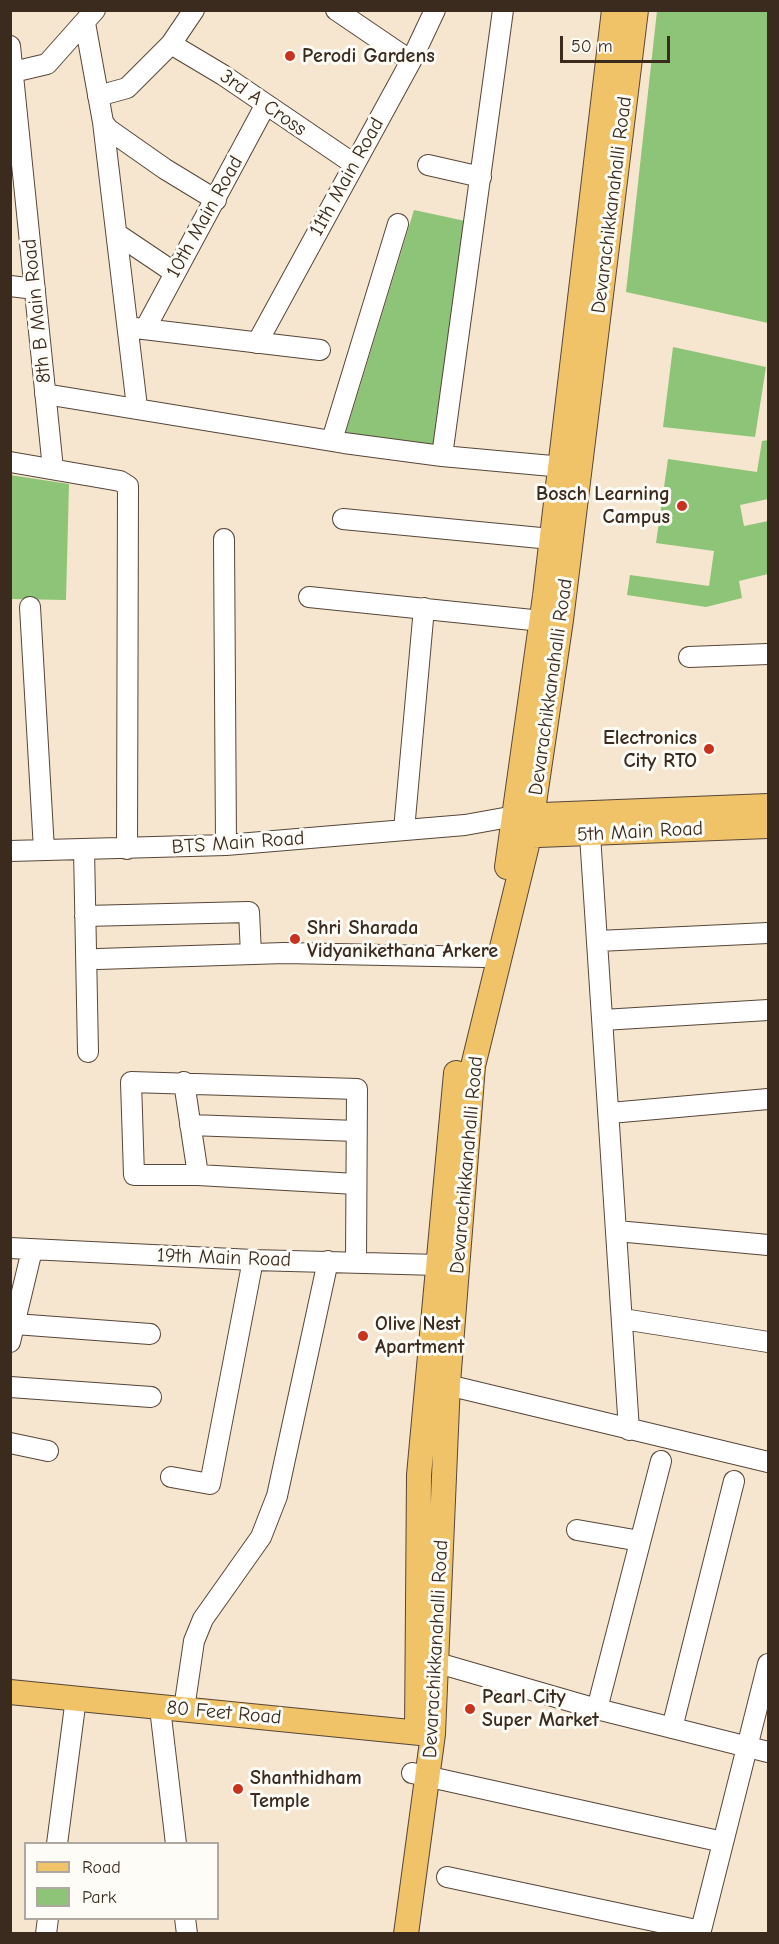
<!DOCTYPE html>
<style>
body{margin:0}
#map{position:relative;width:779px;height:1944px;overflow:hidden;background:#f6e6cf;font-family:"Comic Neue",sans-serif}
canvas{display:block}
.frame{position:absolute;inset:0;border:12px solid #3b2a1e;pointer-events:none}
.legend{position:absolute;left:24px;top:1842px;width:195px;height:78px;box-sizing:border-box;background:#fdfcf7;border:2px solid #afa8a0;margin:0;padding:8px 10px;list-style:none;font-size:18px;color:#3b2a1e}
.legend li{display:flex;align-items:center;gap:12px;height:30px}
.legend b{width:30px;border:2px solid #afa8a0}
.scale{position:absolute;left:560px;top:36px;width:110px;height:27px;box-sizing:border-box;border:3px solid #3b2a1e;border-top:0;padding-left:8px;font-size:18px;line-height:21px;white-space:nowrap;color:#3b2a1e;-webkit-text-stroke:4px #fdfcf7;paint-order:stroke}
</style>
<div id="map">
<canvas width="779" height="1944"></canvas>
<div class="frame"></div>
<ul class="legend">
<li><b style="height:8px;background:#f0c369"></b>Road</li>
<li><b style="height:16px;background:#8ec477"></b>Park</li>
</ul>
<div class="scale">50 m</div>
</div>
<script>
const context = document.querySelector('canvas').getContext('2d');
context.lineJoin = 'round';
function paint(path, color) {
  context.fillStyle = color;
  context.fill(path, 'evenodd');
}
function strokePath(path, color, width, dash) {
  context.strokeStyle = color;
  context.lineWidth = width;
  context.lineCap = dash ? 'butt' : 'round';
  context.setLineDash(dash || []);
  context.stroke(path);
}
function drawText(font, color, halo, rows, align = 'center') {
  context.font = font + ' "Comic Neue",sans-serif';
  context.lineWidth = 6;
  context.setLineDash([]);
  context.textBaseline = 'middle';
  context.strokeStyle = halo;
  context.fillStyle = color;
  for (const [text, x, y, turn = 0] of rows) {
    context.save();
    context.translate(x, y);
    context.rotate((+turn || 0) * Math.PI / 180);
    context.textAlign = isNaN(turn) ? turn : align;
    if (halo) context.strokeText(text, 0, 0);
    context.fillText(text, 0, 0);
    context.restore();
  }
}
const green = new Path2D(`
 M657,11H768V323L626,292Z
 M414,210L470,222L444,448L345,435Z
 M673,347L766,367L755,437L663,427Z
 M768,440V499L740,505L744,526L768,521V574L739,581L742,598L706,607L627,595L630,575L709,586L714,551L656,543L668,459L757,472L762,441Z
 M10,475L69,484L66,600L11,599Z`);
const minor = new Path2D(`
 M336,10L411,61
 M85,23L103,122L137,407
 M171,44L223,75L354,164
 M10,46L53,469
 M13,72L47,64L95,10
 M98,96L127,88L171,44L194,10
 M103,122L108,129L165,169L216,200
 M428,165L481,177
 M117,234L175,273
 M10,286L35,289
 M135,328L320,350
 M145,329L265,106
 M257,343L411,61L435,10
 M45,394L344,443L442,456L574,468
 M332,440L398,224
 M442,456L503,10
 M10,462L120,481L128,486L127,849
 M343,519L551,539
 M224,539L226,845
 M309,597L542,621
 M30,607L44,850
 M689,657L768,654
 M404,830L424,608
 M590,835L629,1430
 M84,849L88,1052
 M10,851L226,845L465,825L515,816
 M85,916L249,912L251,954
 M598,941L768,933
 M98,959L284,953L484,957
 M603,1020L768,1010
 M184,1082L198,1175
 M610,1113L768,1099
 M190,1125L356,1131
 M617,1231L768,1245
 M10,1248L253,1260L438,1265
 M356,1261L357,1089L131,1082L134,1175H198L356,1184
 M623,1319L768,1342
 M15,1324L150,1334
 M10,1342L32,1250
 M435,1382L768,1462
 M10,1387L151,1397
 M10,1443L48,1451
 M171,1477L210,1484L253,1260
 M577,1530L640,1541
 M424,1659L597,1709L768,1752
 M160,1708L176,1844
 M184,1709L194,1641L203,1619L261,1537L277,1496L328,1261
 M597,1709L661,1461
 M672,1728L734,1481
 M412,1773L723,1842
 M57,1844L76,1698
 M447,1877L701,1931
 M185,1918L187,1934
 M46,1934L48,1918
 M700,1934L768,1664`);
const major = new Path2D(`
 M518,816L768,806
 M513,836L768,826
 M507,867L545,596L614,10
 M10,1692L430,1734
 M417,1732L419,1475L456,1073
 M406,1934L433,1734L448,1383L473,1066L529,837L561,620L636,10`);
const markers = [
 [290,56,6,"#c8321e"],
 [682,506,6,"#c8321e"],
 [709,749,6,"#c8321e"],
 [295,939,6,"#c8321e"],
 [363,1336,6,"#c8321e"],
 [470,1709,6,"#c8321e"],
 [238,1789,6,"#c8321e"]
];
const poiNames = [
 ["Perodi Gardens",302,56],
 ["Bosch Learning",670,494,"right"],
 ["Campus",670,517,"right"],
 ["Electronics",697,738,"right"],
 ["City RTO",697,761,"right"],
 ["Shri Sharada",307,928],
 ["Vidyanikethana Arkere",307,951],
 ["Olive Nest",375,1324],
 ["Apartment",375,1347],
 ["Pearl City",482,1697],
 ["Super Market",482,1720],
 ["Shanthidham",250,1778],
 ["Temple",250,1801]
];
const streetNames = [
 ["3rd A Cross",263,103,35],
 ["11th Main Road",347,177,-61],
 ["Devarachikkanahalli Road",612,205,-83],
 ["10th Main Road",205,217,-61],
 ["8th B Main Road",37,311,-96],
 ["Devarachikkanahalli Road",551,687,-82],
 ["5th Main Road",640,832,-3],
 ["BTS Main Road",238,843,-4],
 ["Devarachikkanahalli Road",467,1165,-85],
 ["19th Main Road",224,1258,2],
 ["Devarachikkanahalli Road",436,1649,-87],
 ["80 Feet Road",224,1713,5]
];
paint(green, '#8ec477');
strokePath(minor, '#574639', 22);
strokePath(major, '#574639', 26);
strokePath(minor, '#fff', 20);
strokePath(major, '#f0c369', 24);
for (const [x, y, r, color] of markers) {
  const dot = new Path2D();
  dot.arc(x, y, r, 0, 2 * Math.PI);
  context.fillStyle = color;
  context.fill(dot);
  strokePath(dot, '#fdfcf7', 2);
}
drawText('bold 20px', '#3b2a1e', '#fdfcf7', poiNames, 'left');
drawText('20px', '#3b2a1e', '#fdfcf7', streetNames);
</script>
